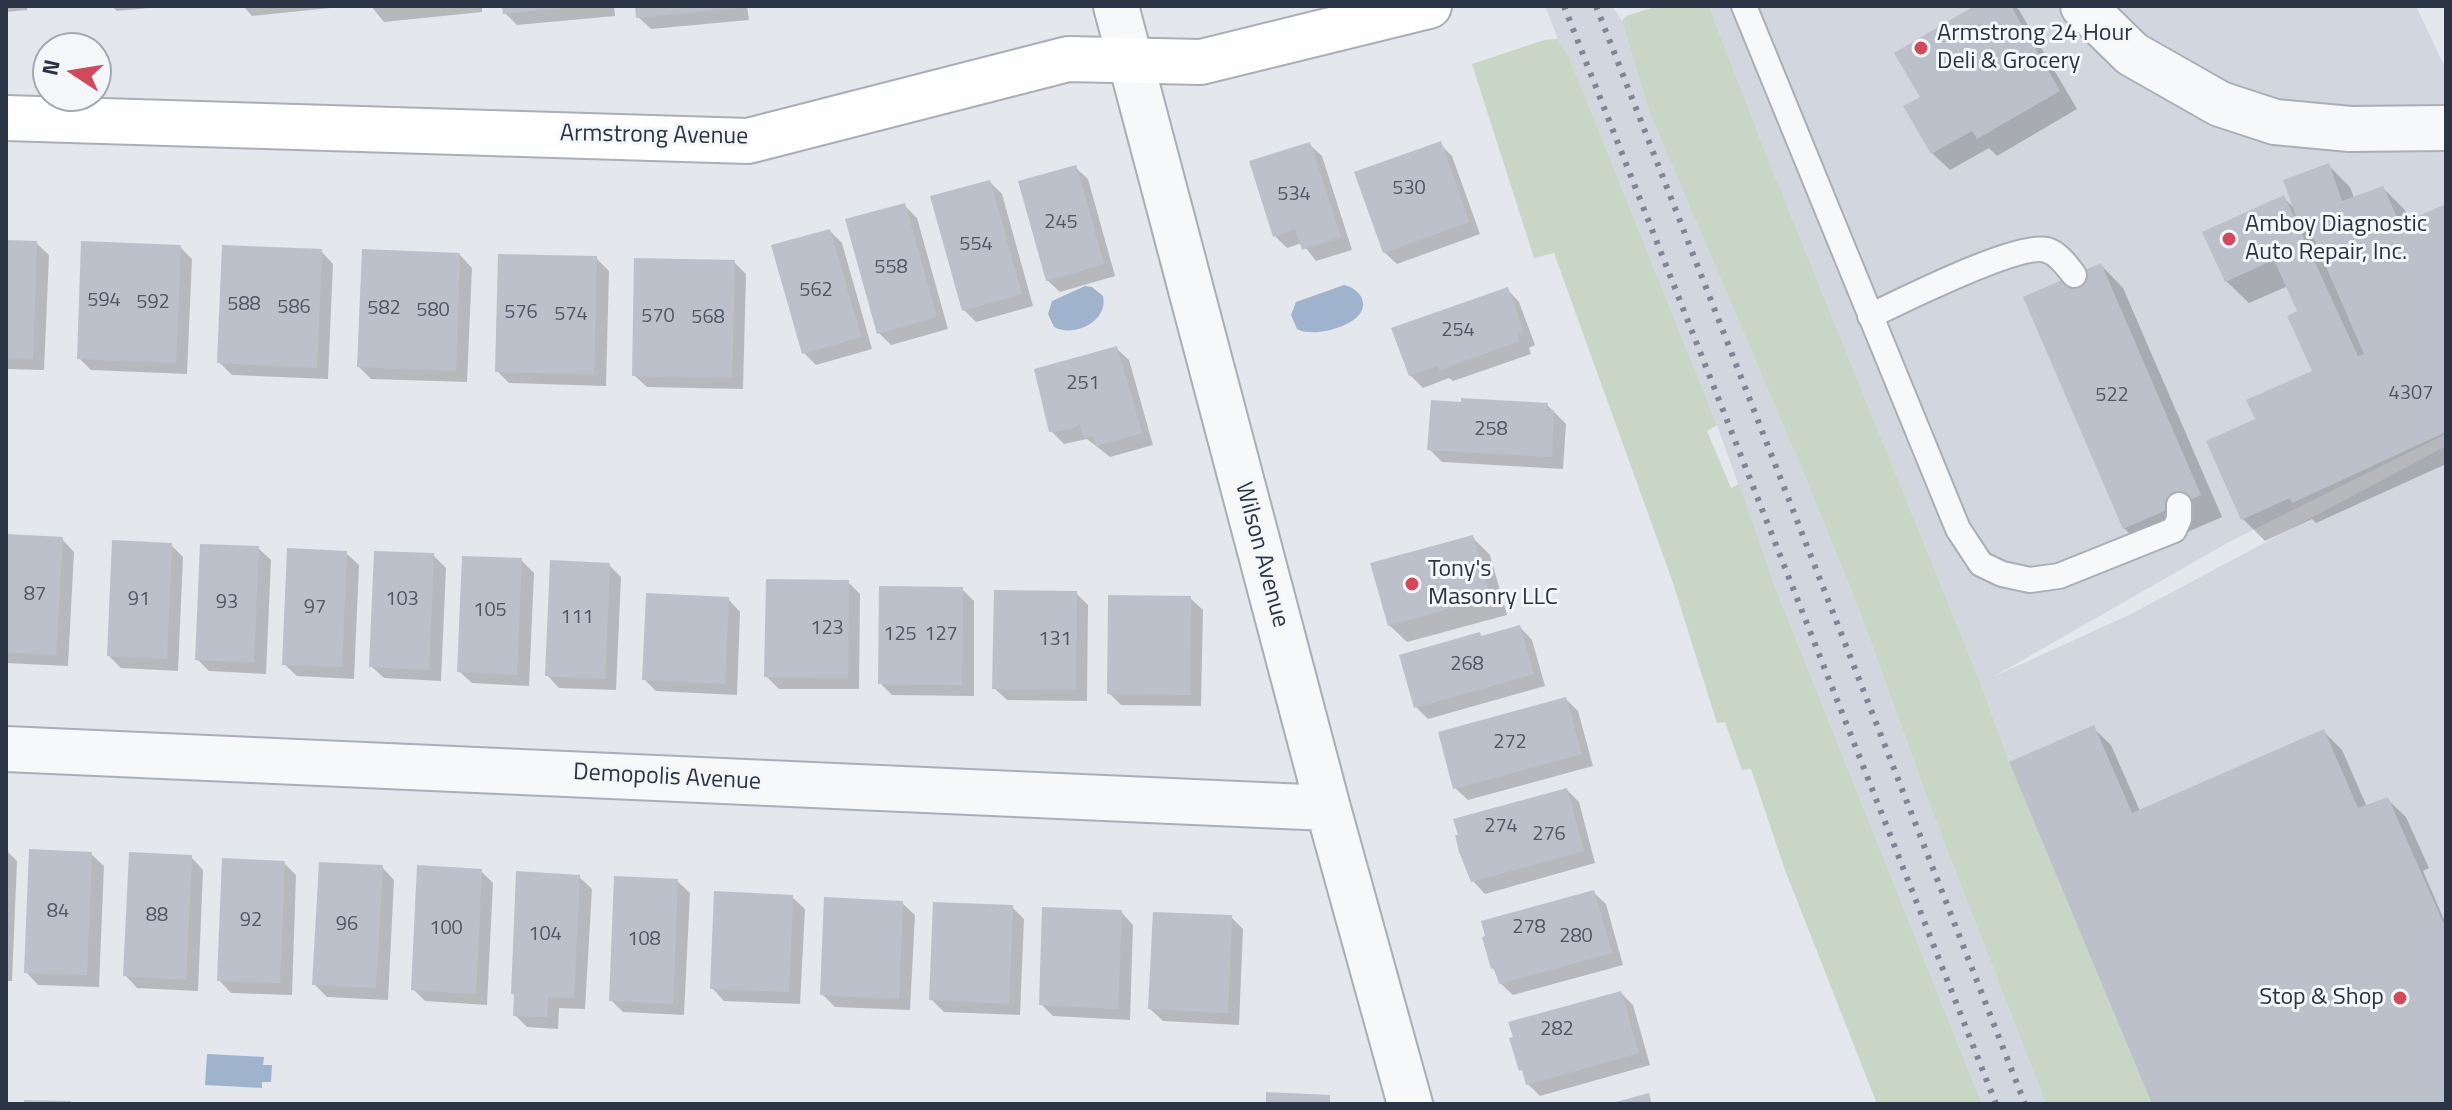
<!DOCTYPE html>
<style>
body{margin:0}
#map{position:relative;width:2452px;height:1110px;overflow:hidden;background:#e4e7ec;font-family:"Titillium Web",sans-serif}
canvas{display:block}
.frame{position:absolute;inset:0;border:8px solid #2b3445;pointer-events:none}
.north{position:absolute;left:32px;top:32px;width:80px;height:80px;box-sizing:border-box;background:#f4f6f9;border:2px solid #a4a8b1;border-radius:50%;rotate:282deg;font-size:22px;font-weight:700;line-height:32px;text-align:center;color:#2b3445}
.north::after{content:'';display:block;margin:auto;width:28px;height:36px;background:#d1495b;clip-path:polygon(50% 0,100% 100%,50% 72%,0 100%)}
</style>
<div id="map">
<canvas width="2452" height="1110"></canvas>
<div class="frame"></div>
<div class="north">N</div>
</div>
<script>
const context = document.querySelector('canvas').getContext('2d');
context.lineJoin = 'round';
function paint(path, color) {
  context.fillStyle = color;
  context.fill(path, 'evenodd');
}
function strokePath(path, color, width, dash) {
  context.strokeStyle = color;
  context.lineWidth = width;
  context.lineCap = dash ? 'butt' : 'round';
  context.setLineDash(dash || []);
  context.stroke(path);
}
function drawText(font, color, halo, rows, align = 'center') {
  context.font = font + ' "Titillium Web",sans-serif';
  context.lineWidth = 6;
  context.setLineDash([]);
  context.textBaseline = 'middle';
  context.strokeStyle = halo;
  context.fillStyle = color;
  for (const [text, x, y, turn = 0] of rows) {
    context.save();
    context.translate(x, y);
    context.rotate((+turn || 0) * Math.PI / 180);
    context.textAlign = isNaN(turn) ? turn : align;
    if (halo) context.strokeText(text, 0, 0);
    context.fillText(text, 0, 0);
    context.restore();
  }
}
const built = new Path2D(`
 M1545,6H1612L1622,21L1649,111L1801,467L1859,609L1932,811L2046,1104H1982L1775,587L1717,425L1569,57L1558,39Z
 M1709,6H2416L2446,70V434L2229,542L1993,677L2131,614L2446,446V1104H2152L2009,762L1981,684L1766,154Z`);
const green = new Path2D(`
 M1658,6H1709L1766,154L1981,684L2009,762L2152,1104H2046L1932,811L1859,609L1801,467L1649,111L1622,21L1626,16Z
 M1558,39L1569,57L1717,425L1707,431L1731,488L1739,484L1775,587L1982,1104H1877L1785,870L1751,769L1742,770L1725,722L1717,723L1672,580L1554,253L1534,258L1472,64L1544,40Z`);
const water = new Path2D(`
 M1344,285C1359,288 1371,304 1357,317C1345,329 1311,337 1297,329L1291,315L1296,302Z
 M1085,286L1092,287L1103,296C1109,321 1074,338 1054,327L1048,314L1052,301Z
 M207,1054L264,1057L263,1065H272L271,1082H262V1088L205,1085Z`);
const shadow = new Path2D(`
 M6,6H27V10L6,12Z
 M112,6H171L117,11Z
 M243,6H350L252,16Z
 M371,6H482V12L384,22Z
 M504,6H614L615,16L517,25L505,13Z
 M637,6H747L749,20L651,29L638,17Z
 M1978,6H2015L2019,10L2077,109L1997,156L1989,148L1950,170L1932,153L1923,97Z
 M1309,144L1322,156L1352,250L1316,261L1302,243L1287,248L1275,236Z
 M1440,144L1452,156L1480,234L1397,264L1384,252Z
 M2328,165L2350,187L2354,198L2383,188L2405,210L2410,222L2446,206V464L2316,523L2312,519L2265,541L2243,519L2257,420L2315,372L2300,312L2288,286L2249,303L2226,281L2284,198L2296,210Z
 M1075,167L1088,179L1115,276L1060,292L1047,280Z
 M990,182L1002,194L1033,306L976,322L964,310Z
 M905,206L917,218L948,329L891,345L879,333Z
 M830,231L842,243L872,349L816,365L804,353Z
 M6,241L36,243L49,255L44,370L6,369Z
 M180,247L192,259L187,374L91,370L79,358Z
 M321,251L333,264L328,379L232,375L219,362Z
 M460,255L472,268L467,382L371,379L359,367Z
 M596,258L609,271L606,386L509,383L497,371Z
 M734,262L746,274L743,389L647,387L634,375Z
 M2101,265L2123,288L2222,517L2146,550L2124,528Z
 M1507,289L1519,302L1535,345L1529,348L1531,354L1453,381L1449,378L1423,388L1410,375Z
 M1116,348L1129,360L1153,445L1110,457L1087,439L1064,444L1051,431Z
 M1463,404L1547,405L1566,424L1563,469L1442,462L1429,449Z
 M6,536L62,539L74,552L68,666L6,663Z
 M1472,537L1490,555L1507,615L1407,642L1389,625Z
 M171,545L183,557L178,671L121,668L109,656Z
 M258,548L271,560L266,674L209,671L197,659Z
 M346,553L359,565L354,679L297,676L284,664Z
 M433,555L446,568L441,681L384,678L371,666Z
 M521,560L534,573L529,686L472,683L459,671Z
 M609,565L621,577L616,690L559,688L547,675Z
 M848,582L860,594L859,689H779L766,676Z
 M962,589L974,601V696L892,695L880,683Z
 M1076,593L1088,605L1087,701L1007,700L994,688Z
 M1190,598L1203,610L1201,706L1121,705L1109,693Z
 M728,599L740,612L737,695L656,691L644,679Z
 M1520,627L1532,640L1545,686L1428,719L1416,707L1480,635L1483,638Z
 M1566,699L1578,711L1593,766L1468,800L1455,788Z
 M2093,728L2111,745L2140,811L2324,732L2342,750L2367,807L2388,800L2406,817L2429,868L2423,871L2446,924V1104H2156Z
 M1567,790L1579,802L1595,863L1485,894L1473,881Z
 M6,850L17,861L12,981H6Z
 M91,854L104,866L99,987L38,985L26,972Z
 M191,857L203,870L198,991L137,988L125,975Z
 M284,863L296,875L292,995L231,993L219,980Z
 M382,867L394,880L388,1000L327,997L314,984Z
 M481,871L493,883L487,1005L425,1001L413,989Z
 M579,877L592,889L585,1009L559,1008L558,1029L527,1027L515,1015L516,997L513,994Z
 M677,881L690,893L684,1015L623,1012L611,1000Z
 M1593,892L1606,904L1623,965L1513,995L1500,983L1493,968L1484,938Z
 M792,897L805,909L800,1004L724,1001L712,988Z
 M902,903L915,915L910,1010L835,1007L822,994Z
 M1012,907L1024,919L1020,1015L944,1012L932,1000Z
 M1121,912L1133,925L1130,1020L1053,1016L1041,1004Z
 M1231,917L1243,929L1239,1025L1163,1021L1150,1009Z
 M1621,993L1633,1005L1650,1065L1540,1096L1528,1084Z`);
const building = new Path2D(`
 M502,6H560V8L503,14Z
 M635,6H736V8L636,18Z
 M1974,6H2011L2060,91L1977,139L1972,131L1931,154L1903,106L1920,97L1894,53Z
 M1441,141L1469,222L1383,253L1354,172Z
 M1310,142L1341,237L1302,250L1295,229L1273,237L1249,161Z
 M2329,163L2342,201L2383,186L2400,224L2446,204V432L2292,503L2290,498L2241,520L2206,441L2255,419L2246,400L2312,371L2287,316L2297,311L2274,260L2225,282L2202,232L2284,195L2358,356L2364,354L2304,216L2297,219L2283,180Z
 M1076,165L1104,264L1046,281L1018,181Z
 M990,180L1022,294L962,311L930,196Z
 M905,203L937,317L877,334L845,219Z
 M830,229L861,337L802,354L771,245Z
 M6,240L37,241L33,359L6,358Z
 M81,241L181,245L176,363L77,359Z
 M222,245L322,249L317,368L217,363Z
 M362,249L460,253L456,371L357,367Z
 M498,254L597,256L594,374L495,372Z
 M634,258L735,260L732,378L632,376Z
 M2101,263L2201,495L2123,529L2023,297Z
 M1508,287L1524,333L1518,335L1520,341L1439,370L1437,366L1409,376L1391,328Z
 M1117,346L1142,433L1096,446L1093,436L1084,438L1080,424L1072,429L1049,432L1034,369Z
 M1461,398L1548,403L1547,410H1554L1552,457L1427,450L1431,400L1461,402Z
 M6,534L63,537L56,655L6,652Z
 M1473,535L1490,597L1388,626L1370,563Z
 M112,540L172,543L167,659L107,656Z
 M200,544L259,546L254,662L195,660Z
 M287,548L347,551L342,667L282,665Z
 M374,551L434,553L429,670L369,667Z
 M462,556L522,558L517,675L457,672Z
 M550,560L610,563L605,679L545,676Z
 M766,579L849,580L848,678L764,677Z
 M879,586L963,587L962,685L878,684Z
 M994,590L1077,591L1076,690L992,689Z
 M646,593L729,597L725,684L642,680Z
 M1108,595L1191,596L1190,695L1107,694Z
 M1520,625L1534,674L1414,708L1399,655L1480,632L1481,636Z
 M1566,697L1582,754L1453,789L1438,732Z
 M2094,725L2132,813L2324,729L2358,808L2388,797L2446,929V1104H2152L2009,762Z
 M1567,788L1584,851L1471,882L1459,852L1455,835H1458L1453,819Z
 M29,849L92,852L87,975L24,973Z
 M129,852L192,855L186,980L123,976Z
 M222,858L285,861L280,983L217,981Z
 M319,862L383,865L376,988L312,985Z
 M417,865L482,869L476,994L411,990Z
 M516,871L580,875L574,998L548,997L547,1017L513,1016L514,994H511Z
 M614,876L678,879L673,1004L609,1001Z
 M1594,890L1612,953L1499,984L1494,968L1491,969L1482,937L1485,936L1481,921Z
 M714,891L793,895L789,992L710,989Z
 M824,897L903,901L899,999L820,995Z
 M933,902L1013,905L1009,1004L929,1000Z
 M1042,907L1122,910L1118,1009L1039,1005Z
 M1153,912L1232,915L1228,1013L1148,1009Z
 M1621,991L1639,1053L1526,1085L1522,1070L1519,1071L1509,1038L1513,1037L1508,1022Z
 M1266,1092L1330,1095V1104H1266Z
 M1649,1093L1652,1104H1612V1103Z
 M24,1100L71,1101V1104H24Z`);
const lane = new Path2D(`
 M1744,6L1958,529L1981,564L2002,574L2030,580L2059,576L2174,530L2179,519V505
 M1870,316C1902,301 2018,242 2047,250C2059,254 2067,266 2074,275`);
const street = new Path2D(`
 M1116,6L1328,808L1410,1104
 M2083,6L2132,54L2220,104L2275,122L2350,129L2446,128
 M6,749L1328,808`);
const secondary = new Path2D(`
 M6,118L748,141L1068,59L1201,62L1429,6`);
const rail = new Path2D(`
 M1564,6L1996,1104
 M1596,6L2025,1104`);
const markers = [
 [1921,48,8,"#d1495b"],
 [2229,239,8,"#d1495b"],
 [1412,584,8,"#d1495b"],
 [2400,998,8,"#d1495b"]
];
const numberNames = [
 ["530",1409,189],
 ["534",1294,195],
 ["245",1061,223],
 ["554",976,245],
 ["558",891,268],
 ["562",816,291],
 ["594",104,301],
 ["592",153,303],
 ["588",244,305],
 ["586",294,308],
 ["582",384,309],
 ["580",433,311],
 ["576",521,313],
 ["574",571,315],
 ["570",658,317],
 ["568",708,318],
 ["254",1458,331],
 ["251",1083,384],
 ["4307",2411,394],
 ["522",2112,396],
 ["258",1491,430],
 ["87",35,595],
 ["91",139,600],
 ["103",402,600],
 ["93",227,603],
 ["97",315,608],
 ["105",490,611],
 ["111",577,618],
 ["123",827,629],
 ["125",900,635],
 ["127",941,635],
 ["131",1055,640],
 ["268",1467,665],
 ["272",1510,743],
 ["274",1501,827],
 ["276",1549,835],
 ["84",58,912],
 ["88",157,916],
 ["92",251,921],
 ["96",347,925],
 ["278",1529,928],
 ["100",446,929],
 ["104",545,935],
 ["280",1576,937],
 ["108",644,940],
 ["282",1557,1030]
];
const poiNames = [
 ["Armstrong 24 Hour",1937,34],
 ["Deli & Grocery",1937,62],
 ["Amboy Diagnostic",2245,225],
 ["Auto Repair, Inc.",2245,253],
 ["Tony's",1428,570],
 ["Masonry LLC",1428,598],
 ["Stop & Shop",2384,998,"right"]
];
const streetNames = [
 ["Armstrong Avenue",654,136,1],
 ["Wilson Avenue",1261,555,75],
 ["Demopolis Avenue",667,778,3]
];
paint(built, '#d2d6de');
paint(green, '#c9d6c5');
paint(water, '#9fb4cc');
paint(shadow, '#0003');
paint(building, '#bbc0ca');
strokePath(lane, '#a9aeb7', 28);
strokePath(street, '#a9aeb7', 48);
strokePath(secondary, '#a9aeb7', 48);
strokePath(lane, '#f7f8fa', 24);
strokePath(street, '#f7f8fa', 44);
strokePath(secondary, '#fff', 44);
strokePath(rail, '#7d8696', 6, [4, 8]);
for (const [x, y, r, color] of markers) {
  const dot = new Path2D();
  dot.arc(x, y, r, 0, 2 * Math.PI);
  context.fillStyle = color;
  context.fill(dot);
  strokePath(dot, '#f4f6f9', 3);
}
drawText('20px', '#4f5766', null, numberNames);
drawText('24px', '#2b3445', '#f4f6f9', poiNames, 'left');
drawText('24px', '#2b3445', '#f4f6f9', streetNames);
</script>
